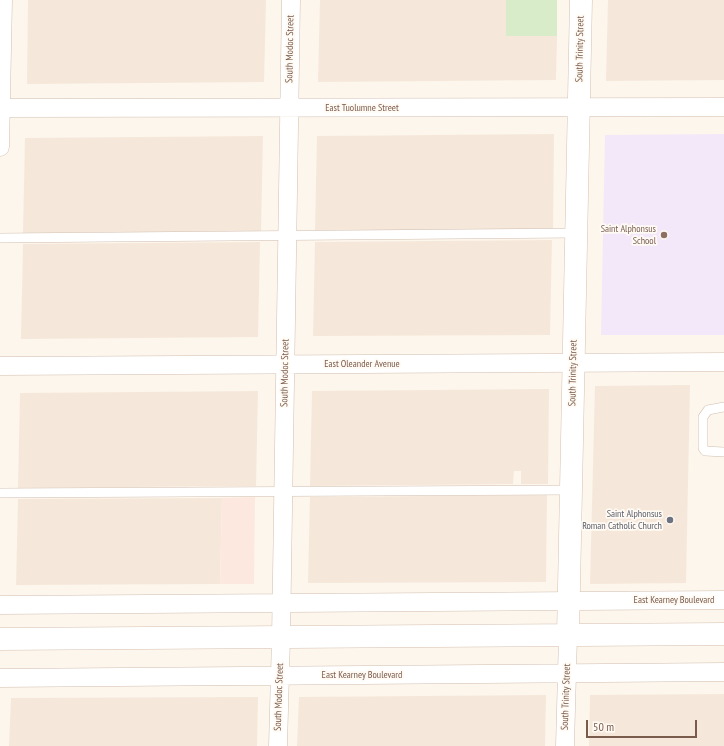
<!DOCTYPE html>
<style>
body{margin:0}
#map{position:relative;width:724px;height:746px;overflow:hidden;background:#fdf6ec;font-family:"PT Sans Narrow",sans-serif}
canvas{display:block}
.scale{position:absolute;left:586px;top:720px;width:111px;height:18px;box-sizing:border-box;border:2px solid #7a5c4d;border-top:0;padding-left:5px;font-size:12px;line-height:14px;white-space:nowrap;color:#7a5c4d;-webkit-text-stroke:3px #fffaf3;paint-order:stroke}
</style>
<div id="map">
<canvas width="724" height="746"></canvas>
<div class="scale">50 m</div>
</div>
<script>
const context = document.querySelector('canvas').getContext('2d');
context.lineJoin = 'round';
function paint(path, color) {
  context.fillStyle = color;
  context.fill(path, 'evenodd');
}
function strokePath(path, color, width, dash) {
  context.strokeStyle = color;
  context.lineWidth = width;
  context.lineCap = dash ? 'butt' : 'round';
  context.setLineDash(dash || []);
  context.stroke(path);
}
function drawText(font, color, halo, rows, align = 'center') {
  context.font = font + ' "PT Sans Narrow",sans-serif';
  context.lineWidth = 3.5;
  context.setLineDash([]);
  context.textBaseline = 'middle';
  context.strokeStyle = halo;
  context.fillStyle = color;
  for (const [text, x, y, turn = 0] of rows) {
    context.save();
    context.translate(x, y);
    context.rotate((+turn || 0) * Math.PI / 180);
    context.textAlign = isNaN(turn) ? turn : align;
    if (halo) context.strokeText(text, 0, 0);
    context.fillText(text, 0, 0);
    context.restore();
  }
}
const residential = new Path2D(`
 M28,0H266L264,82L27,84Z
 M320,0H506V36H557L556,80L318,82Z
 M608,0H724V80L606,81Z
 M554,134L553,229L315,231L317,136Z
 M263,136L261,231L23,233L25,138Z
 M552,240L550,335L313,336L315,242Z
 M260,242L258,337L21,339L23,244Z
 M690,385L686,583L590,584L595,386Z
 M549,389L548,484H521V471H514L513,484L310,486L312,391Z
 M258,391L256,486L18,488L20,393Z
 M547,495L546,582L308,583L310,497Z
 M222,498L220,584L16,585L18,499Z
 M724,694V746H589L590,695Z
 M546,695L545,746H297L299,697Z
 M258,697L257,746H9L11,698Z`);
const commercial = new Path2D(`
 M255,497L254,584H220L222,498Z`);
const education = new Path2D(`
 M724,134V335H601L605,135Z`);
const green = new Path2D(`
 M506,0H557V36H506Z`);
const lane = new Path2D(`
 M0,238L576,233
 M724,407L708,410L703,417V448L705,451L724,452
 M0,493L571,490`);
const street = new Path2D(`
 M0,108L724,107
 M0,147L3,0
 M0,366L724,362
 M0,605L724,600
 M0,678L724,672
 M278,746L281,638L291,0
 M565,746L568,636`);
const secondary = new Path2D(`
 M568,636L581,0
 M0,639L724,634`);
const markers = [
 [664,235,4,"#8d6e63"],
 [670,520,4,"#6b7280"]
];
const streetNames = [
 ["South Modoc Street",290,49,-89],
 ["South Trinity Street",580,49,-89],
 ["East Tuolumne Street",362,108],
 ["East Oleander Avenue",362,364],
 ["South Modoc Street",285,373,-89],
 ["South Trinity Street",573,373,-89],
 ["East Kearney Boulevard",674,600],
 ["East Kearney Boulevard",362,675],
 ["South Modoc Street",279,697,-88],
 ["South Trinity Street",566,697,-88]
];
const educationNames = [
 ["Saint Alphonsus",656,229],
 ["School",656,241]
];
const worshipNames = [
 ["Saint Alphonsus",662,514],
 ["Roman Catholic Church",662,526]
];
paint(residential, '#f5e8da');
paint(commercial, '#fde8e0');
paint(education, '#f3e8fa');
paint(green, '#d8ecc9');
strokePath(lane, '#d1beb0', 10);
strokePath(street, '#d1beb0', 19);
strokePath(secondary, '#d6c0b0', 23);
strokePath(lane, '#fff', 9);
strokePath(street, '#fff', 18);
strokePath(secondary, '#fff', 22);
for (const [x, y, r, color] of markers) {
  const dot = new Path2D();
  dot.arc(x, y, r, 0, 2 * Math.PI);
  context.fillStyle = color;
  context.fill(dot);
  strokePath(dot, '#fffaf3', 1.5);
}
drawText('10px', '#7a5c4d', '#fffaf3', streetNames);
drawText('10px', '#785e54', '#fffaf3', educationNames, 'right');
drawText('10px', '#5b616d', '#fffaf3', worshipNames, 'right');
</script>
